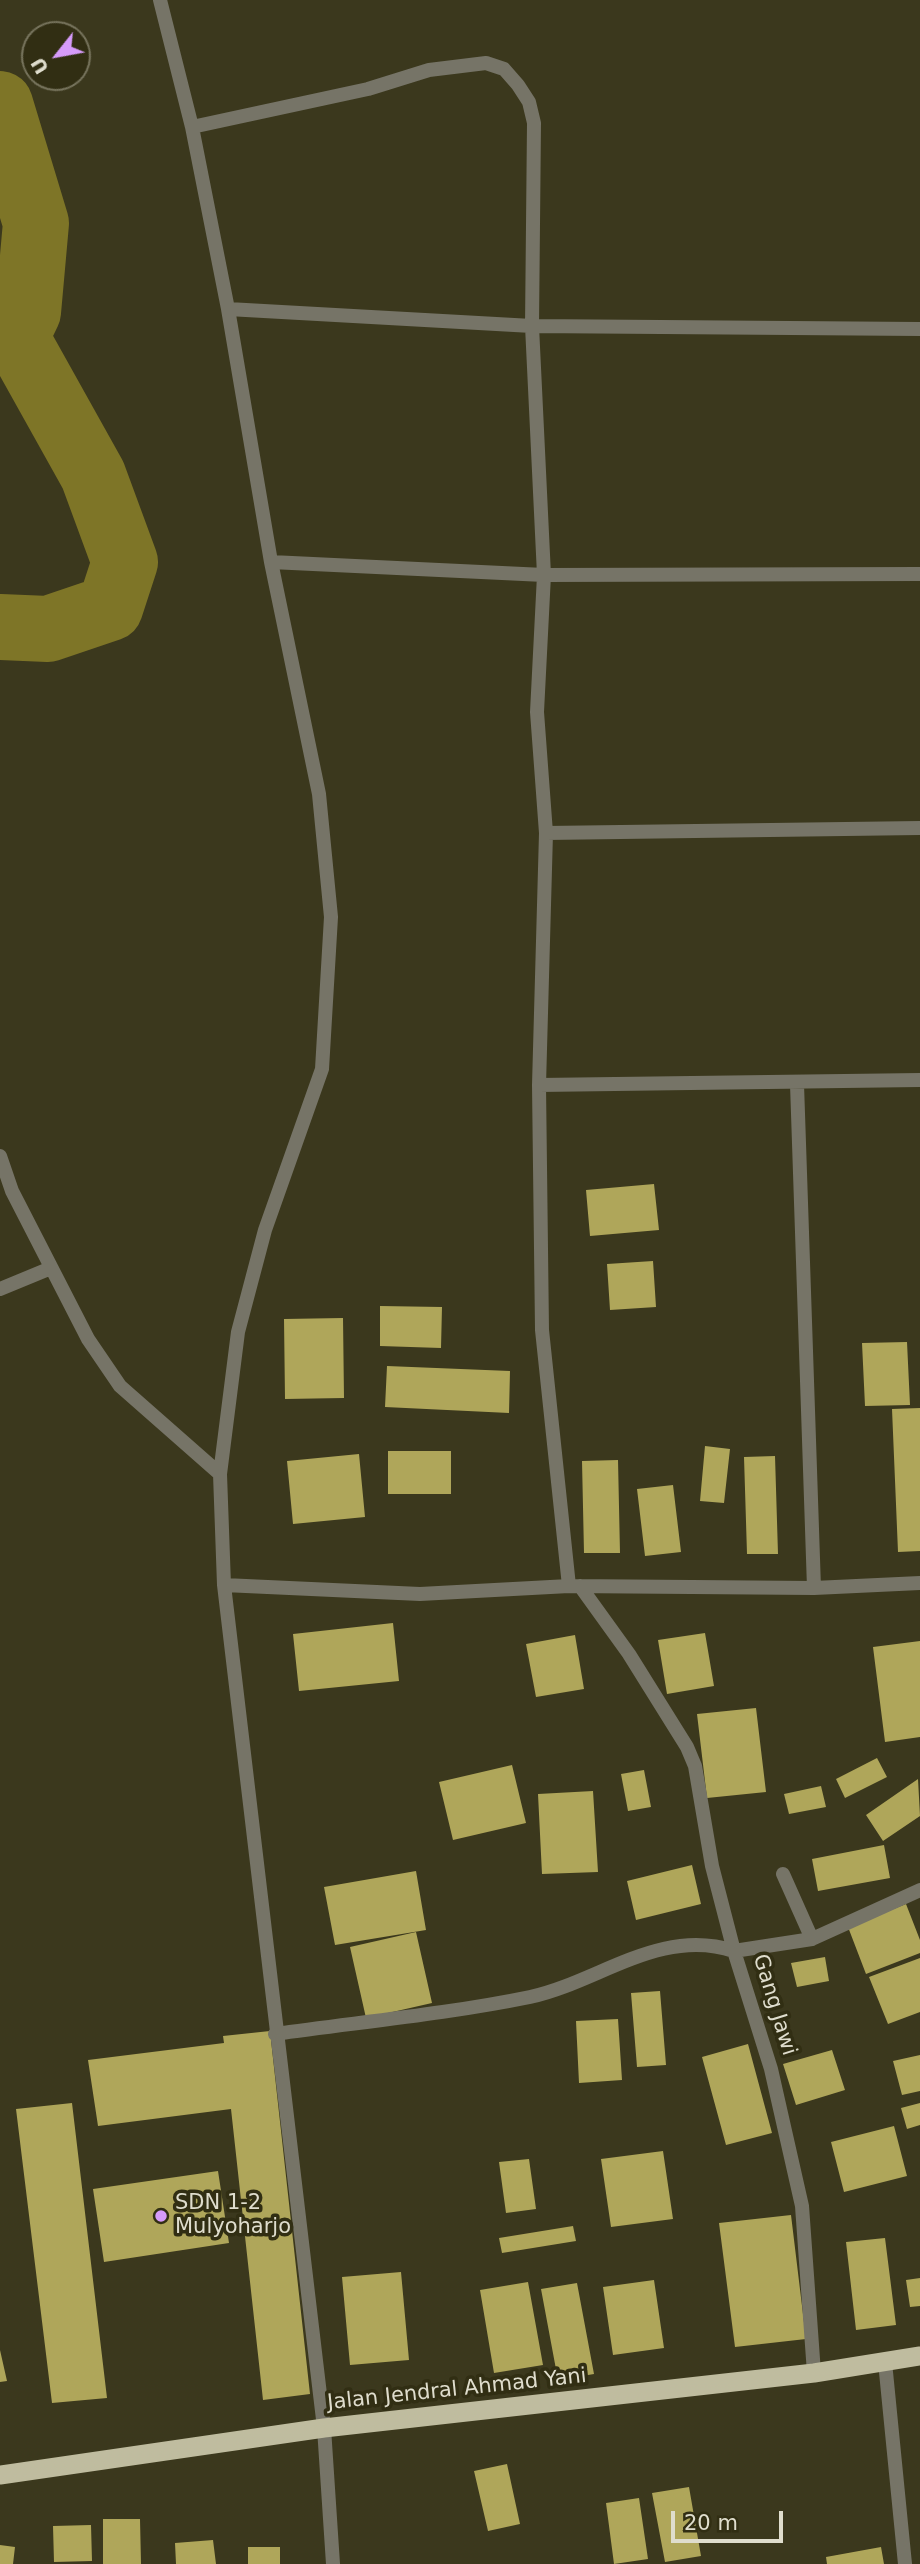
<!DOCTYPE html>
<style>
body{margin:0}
#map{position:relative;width:920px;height:2564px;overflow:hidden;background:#3b381d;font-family:"DejaVu Sans",sans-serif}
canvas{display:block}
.north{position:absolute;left:21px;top:21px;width:70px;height:70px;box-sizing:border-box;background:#312e13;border:2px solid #77745d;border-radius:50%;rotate:239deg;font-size:19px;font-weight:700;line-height:28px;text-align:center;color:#dfddcd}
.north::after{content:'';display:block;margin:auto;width:24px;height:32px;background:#d69bfa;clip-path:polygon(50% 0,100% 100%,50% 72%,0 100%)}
.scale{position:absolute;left:671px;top:2511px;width:112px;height:32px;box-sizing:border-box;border:4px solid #dfddcd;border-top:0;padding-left:9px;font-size:21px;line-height:24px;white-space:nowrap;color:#dfddcd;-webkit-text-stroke:5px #312e13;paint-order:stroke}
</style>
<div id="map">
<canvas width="920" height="2564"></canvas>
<div class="north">U</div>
<div class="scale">20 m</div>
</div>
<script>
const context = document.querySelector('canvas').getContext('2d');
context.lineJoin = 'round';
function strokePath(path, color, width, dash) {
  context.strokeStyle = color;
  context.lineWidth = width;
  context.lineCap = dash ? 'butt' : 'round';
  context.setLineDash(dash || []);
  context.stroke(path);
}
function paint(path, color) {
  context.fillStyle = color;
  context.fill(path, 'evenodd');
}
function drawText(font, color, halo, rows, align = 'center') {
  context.font = font + ' "DejaVu Sans",sans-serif';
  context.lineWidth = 7;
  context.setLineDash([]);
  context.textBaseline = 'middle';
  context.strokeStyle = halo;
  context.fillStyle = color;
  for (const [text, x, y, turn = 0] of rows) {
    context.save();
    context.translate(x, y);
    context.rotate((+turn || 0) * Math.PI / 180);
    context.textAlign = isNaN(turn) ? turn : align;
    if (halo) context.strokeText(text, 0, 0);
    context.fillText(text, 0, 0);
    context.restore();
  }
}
const river = new Path2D(`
 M0,104L36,223L28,312L16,337L93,475L125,562L110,608L48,629L0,627`);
const building = new Path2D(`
 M654,1184L659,1230L590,1236L586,1190Z
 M653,1261L656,1307L610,1310L607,1264Z
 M380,1306L442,1307L441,1348L380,1346Z
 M343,1318L344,1398L285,1399L284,1319Z
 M907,1342L910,1405L865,1406L862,1343Z
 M387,1366L510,1371L509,1413L385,1407Z
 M920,1408V1551L898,1552L892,1409Z
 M705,1446L730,1449L724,1503L700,1501Z
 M388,1451H451V1494H388Z
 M359,1454L365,1517L293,1524L287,1461Z
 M775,1456L778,1554H747L744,1457Z
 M618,1460L620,1553H584L582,1461Z
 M673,1485L681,1552L645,1556L637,1489Z
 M393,1623L399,1681L299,1691L293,1634Z
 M705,1633L714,1686L667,1694L658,1640Z
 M575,1635L584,1689L536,1697L526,1644Z
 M920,1641V1737L885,1742L873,1647Z
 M756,1708L766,1792L707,1798L697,1714Z
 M877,1758L887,1777L845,1798L836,1779Z
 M512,1765L526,1823L453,1840L439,1782Z
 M644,1770L651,1807L628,1811L621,1774Z
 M918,1779L920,1816L883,1841L866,1815Z
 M821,1786L826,1807L789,1814L784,1794Z
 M593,1791L598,1872L542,1874L538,1794Z
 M884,1845L890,1878L818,1891L812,1859Z
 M692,1865L701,1904L636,1920L627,1881Z
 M416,1871L426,1930L335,1945L324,1887Z
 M906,1904L920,1940V1953L866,1974L848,1927Z
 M416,1932L432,2003L366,2018L350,1947Z
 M825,1957L829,1981L797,1987L791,1963Z
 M920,1958V2012L888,2024L869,1977Z
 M660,1991L666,2065L637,2067L631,1993Z
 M618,2019L622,2080L579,2083L576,2021Z
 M270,2031L310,2394L263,2400L231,2109L98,2126L88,2060L224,2043L223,2036Z
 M748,2044L772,2133L726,2145L702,2057Z
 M832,2050L845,2090L796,2105L783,2064Z
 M920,2055V2091L902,2095L893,2061Z
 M72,2103L107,2398L52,2403L16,2109Z
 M920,2103V2125L907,2129L901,2108Z
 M894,2126L907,2176L844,2192L831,2142Z
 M663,2151L673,2219L611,2227L601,2159Z
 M529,2159L536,2209L506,2213L499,2162Z
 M218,2171L229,2243L104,2262L93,2189Z
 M791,2215L806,2339L735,2347L719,2223Z
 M573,2226L576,2241L502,2253L499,2238Z
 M885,2238L896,2325L856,2330L846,2242Z
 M401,2272L409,2360L350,2365L342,2277Z
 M920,2278V2306L910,2307L906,2280Z
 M654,2280L664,2348L613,2355L603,2287Z
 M528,2282L543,2365L494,2373L480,2290Z
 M577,2283L594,2374L558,2380L541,2289Z
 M0,2350L7,2381L0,2382Z
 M507,2464L520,2524L488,2531L474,2471Z
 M689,2487L701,2556L665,2562L652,2493Z
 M639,2498L648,2559L614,2564L606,2503Z
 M103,2519H140L141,2564H103Z
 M91,2525L92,2561L54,2562L53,2526Z
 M213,2540L216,2564H176L175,2543Z
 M0,2545L15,2547L13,2564H0Z
 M248,2547H280V2564H248Z
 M881,2547L884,2564H827L826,2557Z`);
const minor = new Path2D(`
 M160,0L192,127L228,309L271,562L319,794L331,917L322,1069L265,1230L238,1332L220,1474L224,1585L324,2428L333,2564
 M192,127L368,89L429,70L486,63L504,69L518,85L529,102L534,123L532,326L544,575L537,712L546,833L539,1085L542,1330L569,1586
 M228,309L532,326L920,329
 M271,562L544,575L920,574
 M546,833L920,828
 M797,1084L814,1588
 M539,1085L920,1080
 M0,1156L12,1191L88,1339L120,1386L220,1474
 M0,1289L51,1268
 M224,1585L420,1594L569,1586L814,1588L920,1583
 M580,1586L629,1654L687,1747L695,1766L712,1866L734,1951L812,1939L920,1890
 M783,1874L812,1939
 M275,2034C360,2022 447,2014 530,1997C599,1982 660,1927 734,1951L771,2069L802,2206L814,2373
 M885,2362L905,2564`);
const trunk = new Path2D(`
 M0,2475L324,2428L814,2373L920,2356`);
const markers = [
 [161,2216,7,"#d69bfa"]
];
const streetNames = [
 ["Gang Jawi",774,2005,73],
 ["Jalan Jendral Ahmad Yani",457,2390,-6]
];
const poiNames = [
 ["SDN 1-2",175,2204],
 ["Mulyoharjo",175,2228]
];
strokePath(river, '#7e7527', 66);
paint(building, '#afa65a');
strokePath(minor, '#767467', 14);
strokePath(trunk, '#bfbc9f', 19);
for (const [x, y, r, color] of markers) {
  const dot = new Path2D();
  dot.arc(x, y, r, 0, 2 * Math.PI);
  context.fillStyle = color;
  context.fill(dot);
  strokePath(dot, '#312e13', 2.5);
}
drawText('21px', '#dfddcd', '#312e13', streetNames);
drawText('21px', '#dfddcd', '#312e13', poiNames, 'left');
</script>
